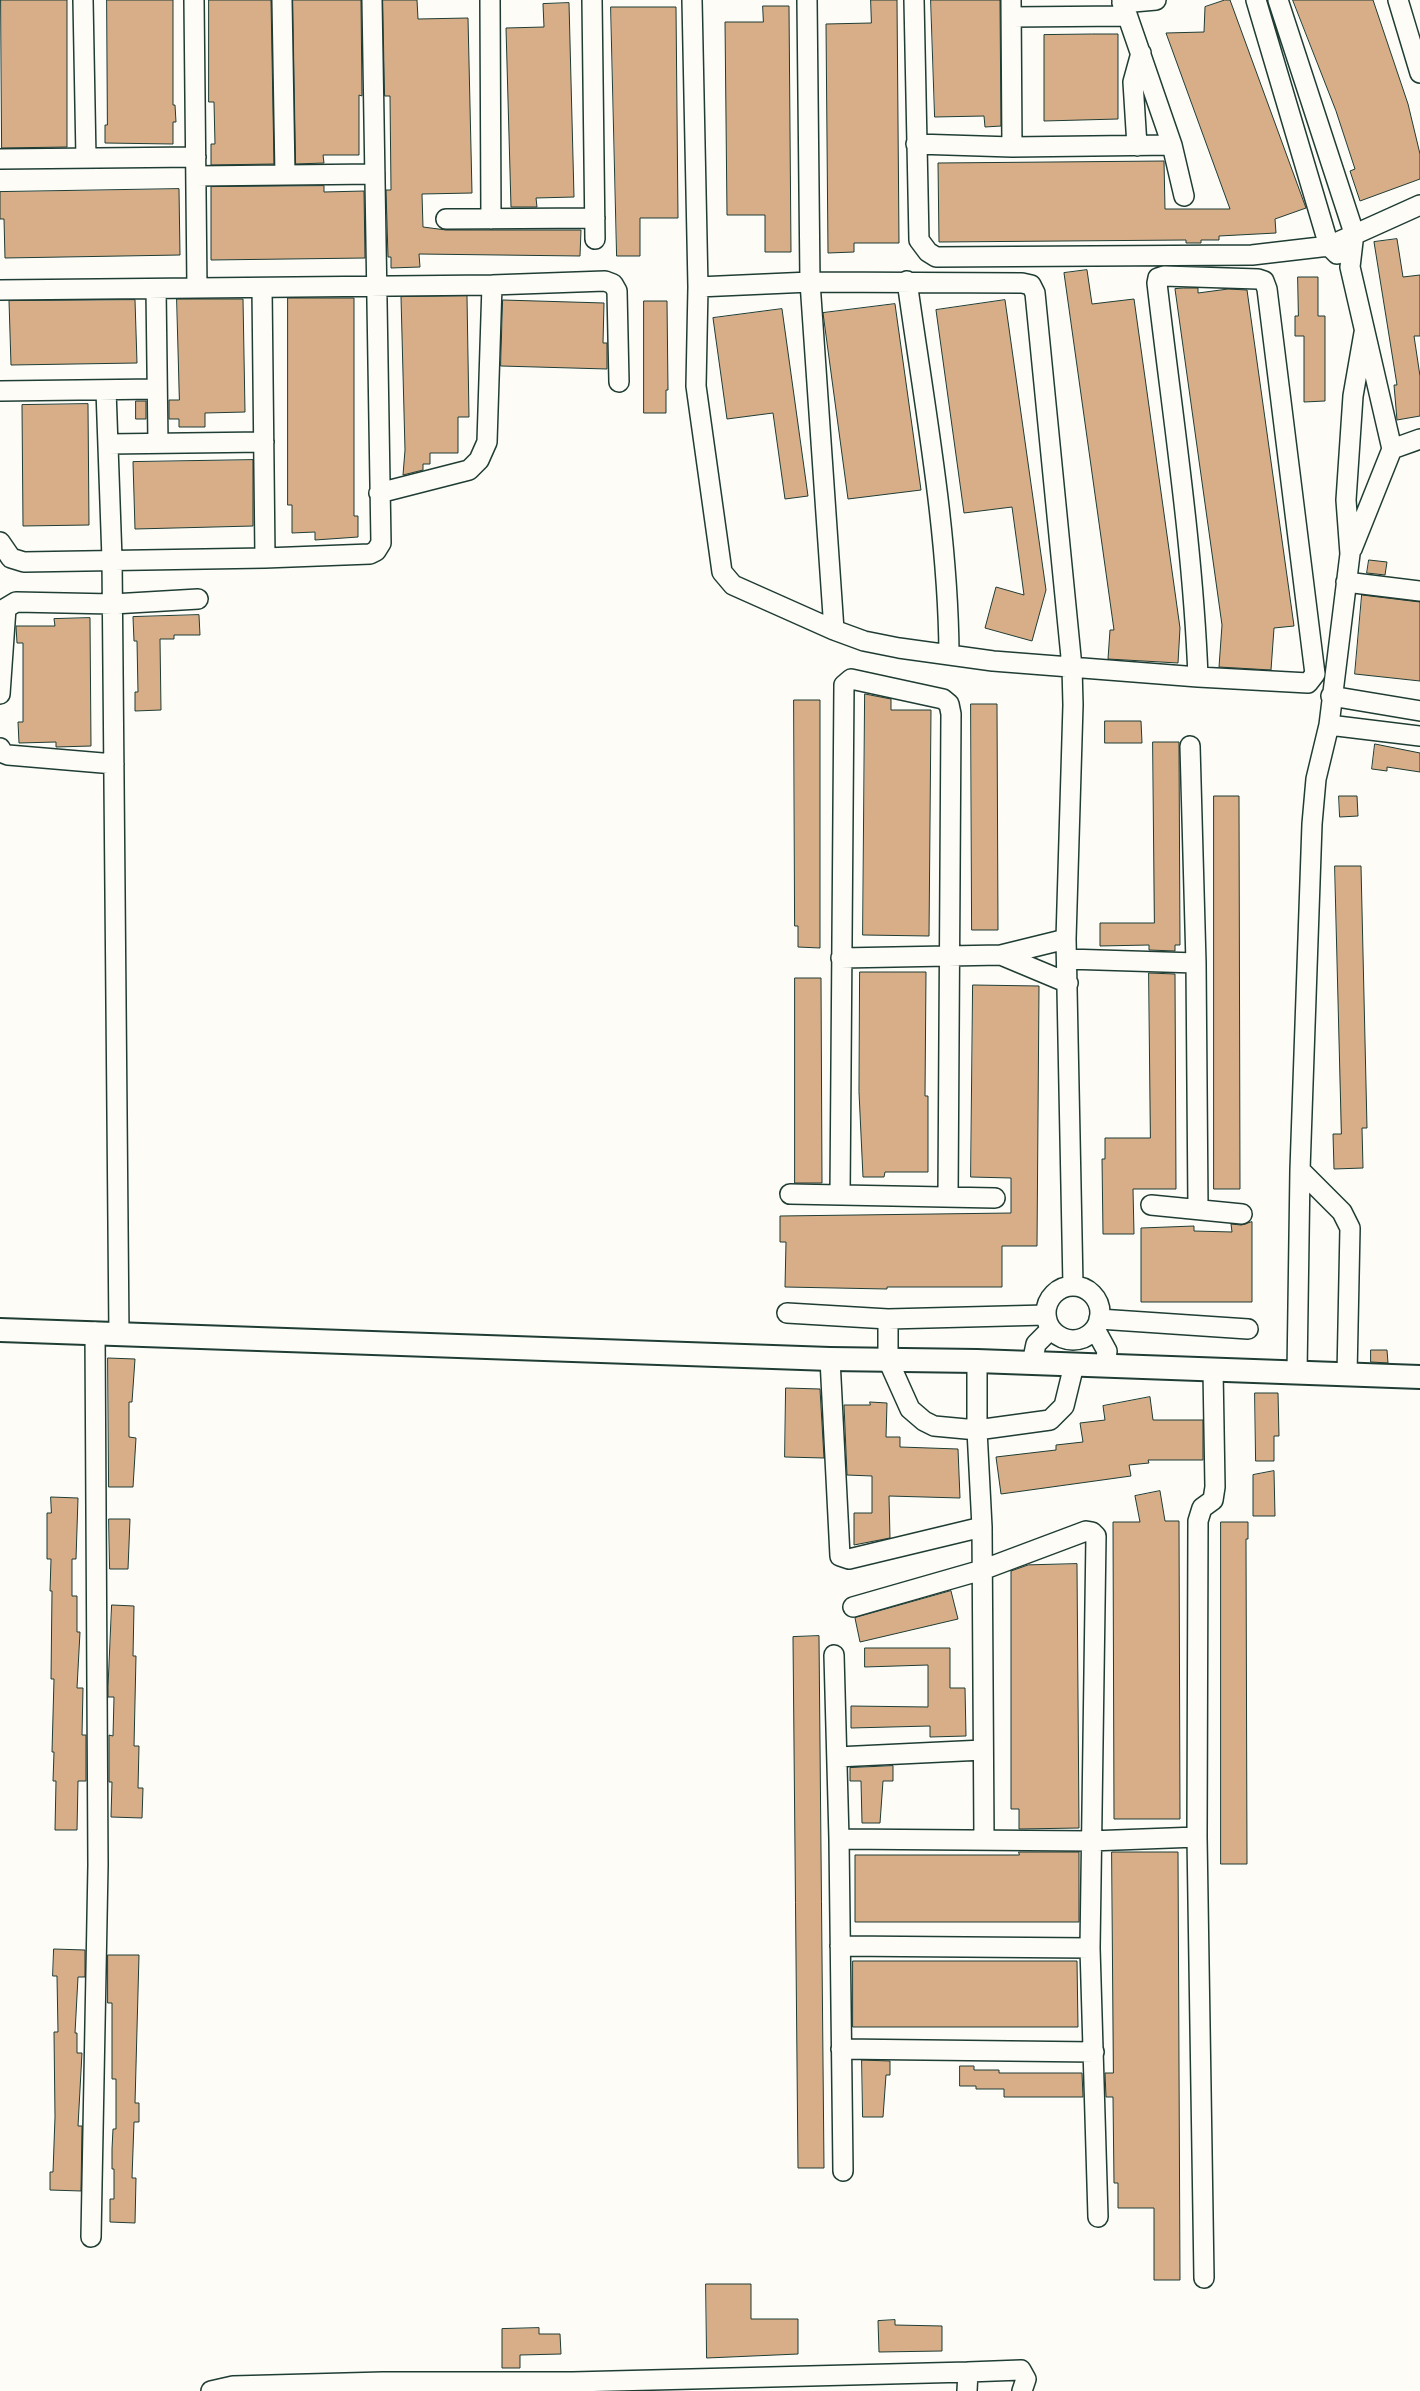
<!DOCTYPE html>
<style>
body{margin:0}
canvas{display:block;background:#fdfcf7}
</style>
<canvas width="1420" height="2391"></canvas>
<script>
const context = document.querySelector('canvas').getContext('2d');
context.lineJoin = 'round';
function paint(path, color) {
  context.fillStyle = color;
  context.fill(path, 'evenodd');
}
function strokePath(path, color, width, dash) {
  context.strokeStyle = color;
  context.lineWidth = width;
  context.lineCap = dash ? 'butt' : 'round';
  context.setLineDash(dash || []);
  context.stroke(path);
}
const building = new Path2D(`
 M1,0H67V147L2,148Z
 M107,0H173V105H175L176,122H173V144L105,143V125H107Z
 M209,0H271L274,164L211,165V144H215L214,102H209Z
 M293,0H361L362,96L359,95V155H323L324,163L296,164Z
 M383,0H417L418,19L468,18L472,193L422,194L423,227L446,230H581L580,256L419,254L420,267L391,268V257H388L386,190H391L390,96H385Z
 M871,0H897L899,243H854V252L828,253L826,24L871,23Z
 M931,0H1000L1001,126L985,127L984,116L935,117Z
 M1225,0H1230L1306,208L1275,219L1276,233L1219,236V240H1201V243H1186V240L939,242L938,163L1164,161L1165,209H1230L1166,33L1204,32L1205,7Z
 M1293,0H1373L1408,104L1420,154V179L1360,201L1350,171L1355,169L1336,111Z
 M569,3L574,197L536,198L537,207H511L506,28L544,27L543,4Z
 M763,6H789L791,252H765V215H727L725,22H763Z
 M611,7H676L678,218H640V256H617Z
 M1092,34H1118V119L1044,121V35Z
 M324,186V192L364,191L365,258L211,260V187Z
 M179,189L180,255L5,258L4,219H0V192Z
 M1397,239L1403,277L1420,275V336H1414L1420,376V416L1397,420L1394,385H1397L1374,242Z
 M1087,270L1092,304L1134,299L1180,628L1178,663L1108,659L1110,630H1114L1064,273Z
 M1298,277H1318V316H1325V401L1304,402V336H1295V316H1298Z
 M1184,288H1198V293L1228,289L1247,290L1294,626L1274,628L1271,670L1219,667L1222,625L1175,289Z
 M467,296L469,417H458V453H430V464H423V470L403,475L405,450L401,297Z
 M288,298H354V516H358V537L315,540V532L292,533V505H288Z
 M177,299H243L245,412L205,413V427H179V419H169V400H179Z
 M135,300L137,363L11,365L9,301Z
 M503,300L604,303L603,343H607V369L501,366Z
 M1005,300L1046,590L1032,641L985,628L996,587L1024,595L1012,507L964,513L936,310Z
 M644,301H667L668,390H666V413H644Z
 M895,304L921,490L848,499L823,313Z
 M782,309L808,496L785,499L773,413L727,419L713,318Z
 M136,401H146V419H136Z
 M88,404L89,525L23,526L22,405Z
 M253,460V526L135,529L133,462Z
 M1369,560L1387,562L1385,575L1367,573Z
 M1362,595L1420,602V681L1355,674Z
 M199,615L200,635H174V639H160L161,710L135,711V692H138L137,641H134L133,617Z
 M90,618L91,746L56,747V742L19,743L18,722H23V643H17L16,626H55L54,619Z
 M865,694L891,699V710H931L929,936L863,935Z
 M794,700H820V948L798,947V926H795Z
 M971,704H997L998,930H972Z
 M1105,721H1141L1142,743H1105Z
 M1153,742H1179L1180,945H1175V951L1149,950V945L1100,946V923H1154Z
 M1375,744L1420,753V772L1387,767V771L1372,769Z
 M1214,796H1239L1240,1189H1214Z
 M1339,796H1357L1358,816L1340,817Z
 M1335,866H1361L1367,1128H1362L1363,1168L1334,1169L1333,1134H1341Z
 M860,972H926L925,1096H928V1172H885L884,1177H863L859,1092Z
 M1149,973L1175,974L1176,1189H1133L1134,1234H1103L1102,1159H1105V1138H1150Z
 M795,978H821L822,1183H795Z
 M973,985L1039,986L1037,1246H1002V1287H887V1289L785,1287L786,1242H780V1216L1011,1213V1178L971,1177Z
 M1252,1222V1302H1141V1228L1194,1226V1231L1232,1232L1231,1224L1241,1225Z
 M1371,1350H1387L1388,1363L1371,1362Z
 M108,1358L135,1359L132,1402H129V1437L136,1438L133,1487H109Z
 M786,1388L820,1389L824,1458L785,1457Z
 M1255,1393H1278L1279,1436H1274V1461H1256Z
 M1150,1397L1153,1420H1203V1460H1148L1149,1463L1129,1465L1131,1476L1001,1494L996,1457L1056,1450V1445L1083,1442L1080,1423L1105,1420L1103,1406Z
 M870,1402L887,1403L886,1437H900V1447L958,1449L960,1498L889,1496L890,1538L854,1545V1513H872V1476L847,1475L844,1405H870Z
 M1274,1471L1275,1516H1253V1475Z
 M1160,1491L1165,1521H1179L1180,1819H1114L1113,1522H1140L1135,1496Z
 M51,1497L78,1498L76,1559H72V1596H77V1632H80L77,1688H83L82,1735H86V1781H78L77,1830H55L56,1781H53L54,1752H52L54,1679H51L52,1591H50L51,1559H47V1513H51Z
 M109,1519H130L128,1569H110Z
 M1221,1522H1248V1539H1246L1247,1864H1221Z
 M1077,1564L1079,1828L1019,1829V1809H1011V1571L1028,1565Z
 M951,1591L958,1619L860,1642L855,1618Z
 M112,1605L134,1606L133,1656H136L134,1746H139L138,1788H143L142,1818L111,1817L112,1782H109V1735L113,1736L114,1697H108V1687Z
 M819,1636L824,2168H798L793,1637Z
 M865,1648H950V1688H965L966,1736L930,1737V1726L851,1728V1706L928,1707V1665L865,1667Z
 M893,1766V1781H883L880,1823H862L861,1781H850V1768Z
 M1019,1852H1079V1922H855V1855H1019Z
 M1112,1852H1178L1180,2280H1154V2208H1118V2183H1114L1113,2097H1106L1105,2073H1113Z
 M54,1949L85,1950V1977H78L75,2033H77V2053H82L78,2126H82L81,2191L50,2190V2172H53L55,2117L54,2032H58L57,1976H53Z
 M108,1955H139L135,2103H139V2122H134L132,2178H136L135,2223L110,2222V2199H114V2169H112V2149L113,2129H116V2079H112V2003H108Z
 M853,1961H1077L1078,2027H853Z
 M862,2060L890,2061V2075H886L883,2117H863Z
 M960,2066H974V2070H999V2073H1082L1083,2097H1004V2089H976V2086H960Z
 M706,2284H751V2319H798V2354L707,2358Z
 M895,2320V2325L942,2326V2351L879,2352L878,2321Z
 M539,2328V2334H560L561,2354L520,2355V2368H502V2329Z`);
const minor = new Path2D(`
 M83,0L86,158
 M194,0L197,288
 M282,0L285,175
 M490,0L491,219
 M592,0L595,239
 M692,0L698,287L696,386L722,572L733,585L834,630L864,641L899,648L993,661L1198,677L1308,683L1315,674L1267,289L1264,281L1258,279L1164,276L1158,278L1157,283C1172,413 1193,545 1198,677
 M807,0L810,282L834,630
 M914,0L919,240L928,252L936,257L1252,255L1329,246L1420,205
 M1011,0L1012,147
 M1122,0L1172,145L1184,196
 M1256,0L1329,246L1337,254
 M1278,0L1354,233L1350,267L1392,449L1352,549
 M1398,0L1420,73
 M1122,3L1156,0
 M1012,17L1126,16
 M916,144L1012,147L1172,145
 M1137,146L1133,82L1141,53
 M0,159L196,157
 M196,176L375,174
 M446,219L595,218
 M907,281C924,404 948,529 949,653
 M698,287L810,282L1022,283L1031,285L1035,293L1072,667L1073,705L1066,939L1073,1286
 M262,288L265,558
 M156,289L158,443
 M0,290L492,285L605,281L613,284L617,291L619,382
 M106,390L112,559L119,1334
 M0,391L157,389
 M108,444L264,442
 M1392,449L1420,439
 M379,493L469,470L479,460L487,442L492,285
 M0,542L11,558L24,562L265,558L370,554L376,551L381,543L372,0
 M1346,582L1420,591
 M0,694L6,608L16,602L113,604L198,599
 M1331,696L1420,711
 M1329,725L1420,736
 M1190,746L1196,963L1198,1208
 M0,748L3,753L8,755L114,764
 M1066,939L1001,955L1068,983
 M841,958L1001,955
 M1067,959L1196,963
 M1300,1170L1342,1212L1350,1228L1347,1375
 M790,1194L995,1198
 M840,1195L844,685L851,679L943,699L949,704L951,714L948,1197
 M1151,1205L1242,1214
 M1046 1313a27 27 0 1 1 54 0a27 27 0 1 1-54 0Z
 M787,1313L888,1319L1046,1315
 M888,1319V1360L910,1409L924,1421L934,1426L977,1430L1050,1420L1064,1406L1074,1365
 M1099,1319L1248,1329
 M1095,1329L1107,1351L1105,1366
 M830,1359L840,1556L849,1559L982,1527
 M977,1361V1430L982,1527L984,1839
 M1032,1363L1036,1344L1051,1329
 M1297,1373L1300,1170L1312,824L1316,779L1329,725L1350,554L1346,500L1353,396L1364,333
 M853,1607L982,1570L1086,1531L1092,1532L1096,1536L1090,1948L1098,2217
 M834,1655L839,1839L843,2171
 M837,1757L983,1750
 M839,1839L1090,1841L1197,1837
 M840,1946L1090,1948
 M841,2049L1094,2052
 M91,2237L98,1865L95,1332
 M1204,2278L1197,1837L1198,1521L1202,1508L1213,1500L1215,1487L1213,1370
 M968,2372L1021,2370L1026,2379L1022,2391
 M211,2391L233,2386L383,2382H573L968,2372L967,2391`);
const tertiary = new Path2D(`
 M0,1330L830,1359L977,1361L1420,1377`);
paint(building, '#d8ae89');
strokePath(building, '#1f3d34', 1);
strokePath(minor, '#1f3d34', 22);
strokePath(tertiary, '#1f3d34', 26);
strokePath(minor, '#fdfcf7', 19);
strokePath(tertiary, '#fdfcf7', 22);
</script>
